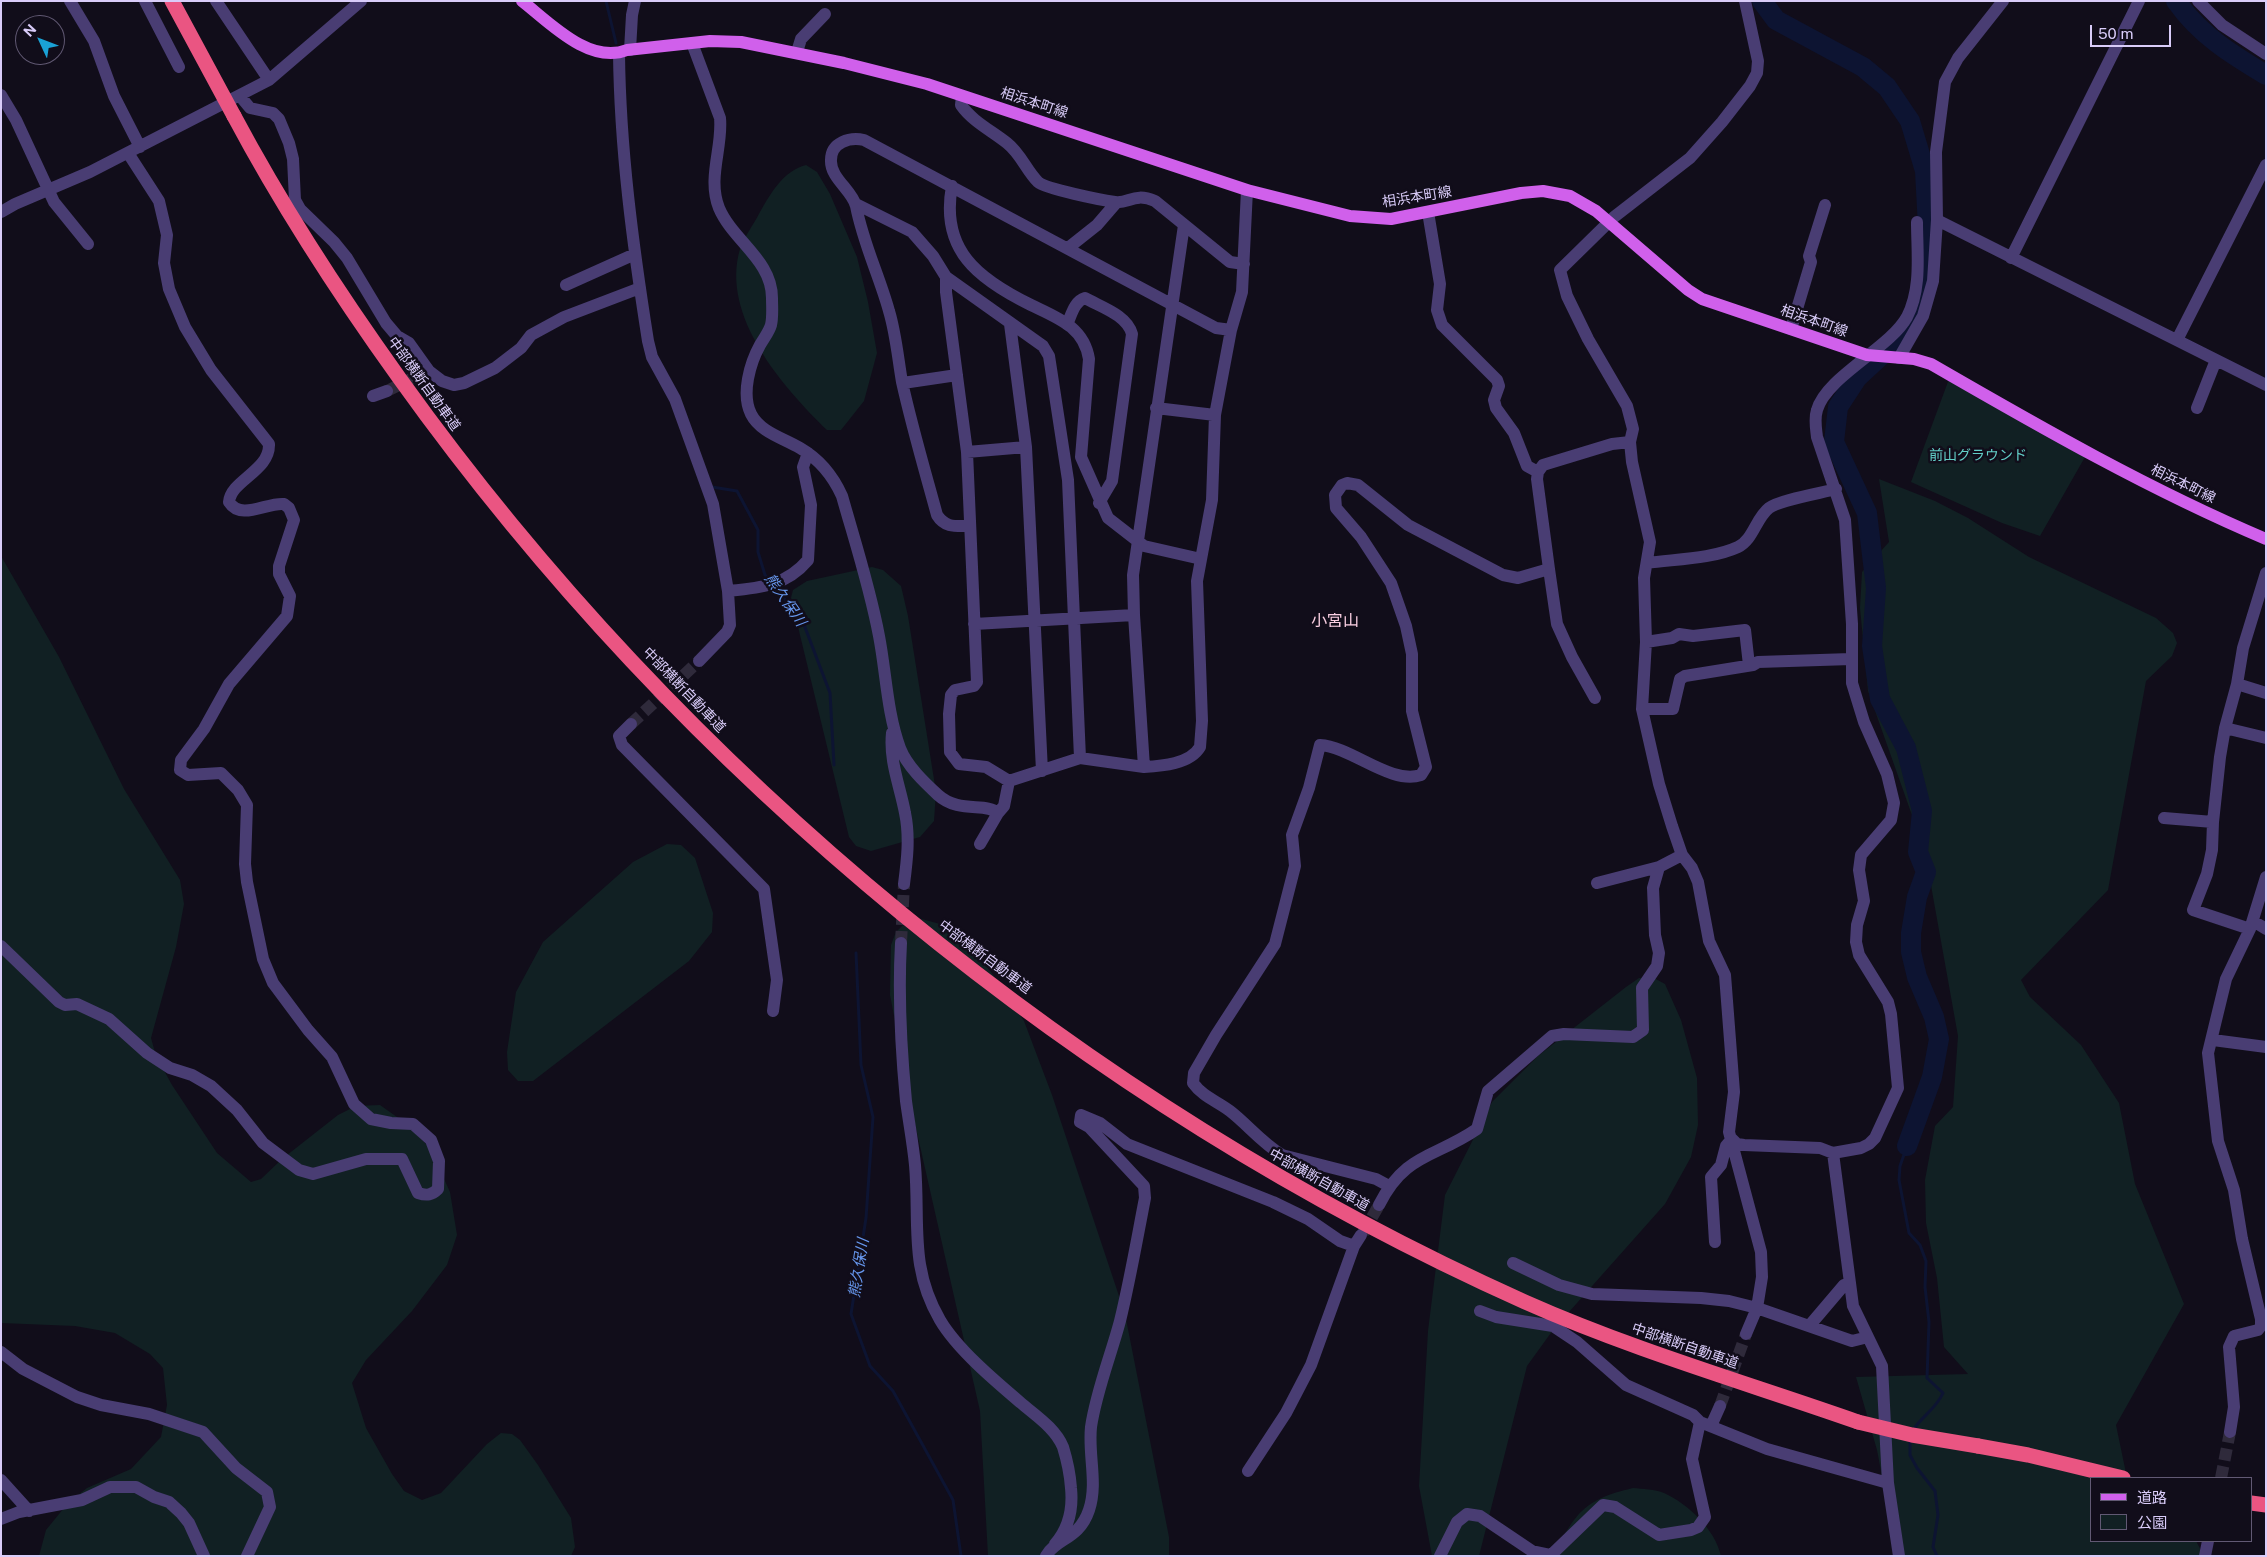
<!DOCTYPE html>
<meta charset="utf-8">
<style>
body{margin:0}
#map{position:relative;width:2267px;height:1557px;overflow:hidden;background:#110d1a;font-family:"Public Sans","Noto Sans JP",sans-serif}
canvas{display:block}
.frame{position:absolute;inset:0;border:2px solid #d9ccf9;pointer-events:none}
.legend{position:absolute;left:2090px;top:1477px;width:162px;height:65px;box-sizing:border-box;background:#110d1a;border:1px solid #615973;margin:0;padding:6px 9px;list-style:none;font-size:15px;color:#d9ccf9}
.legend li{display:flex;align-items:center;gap:10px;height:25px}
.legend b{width:25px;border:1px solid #615973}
.north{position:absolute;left:15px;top:15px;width:50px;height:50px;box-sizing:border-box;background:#110d1a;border:1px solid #615973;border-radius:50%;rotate:313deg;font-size:14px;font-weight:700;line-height:20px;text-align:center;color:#d9ccf9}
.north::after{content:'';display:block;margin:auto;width:18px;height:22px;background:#1aa2d6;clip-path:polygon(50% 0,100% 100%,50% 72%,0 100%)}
.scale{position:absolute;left:2090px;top:25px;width:81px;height:22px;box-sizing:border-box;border:2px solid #d9ccf9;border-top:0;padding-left:6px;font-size:15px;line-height:18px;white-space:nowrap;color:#d9ccf9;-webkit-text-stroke:4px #110d1a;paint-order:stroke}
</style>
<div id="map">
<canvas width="2267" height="1557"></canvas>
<div class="frame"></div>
<ul class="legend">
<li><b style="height:6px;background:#d060eb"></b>道路</li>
<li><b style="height:14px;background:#112023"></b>公園</li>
</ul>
<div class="north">N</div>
<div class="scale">50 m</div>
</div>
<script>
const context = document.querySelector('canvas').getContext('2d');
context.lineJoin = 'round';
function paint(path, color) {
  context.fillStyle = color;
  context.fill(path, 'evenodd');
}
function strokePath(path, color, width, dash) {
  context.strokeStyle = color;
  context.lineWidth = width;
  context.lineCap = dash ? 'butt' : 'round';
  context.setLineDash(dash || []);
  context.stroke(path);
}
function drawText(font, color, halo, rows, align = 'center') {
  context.font = font + ' "Public Sans","Noto Sans JP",sans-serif';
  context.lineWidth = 5;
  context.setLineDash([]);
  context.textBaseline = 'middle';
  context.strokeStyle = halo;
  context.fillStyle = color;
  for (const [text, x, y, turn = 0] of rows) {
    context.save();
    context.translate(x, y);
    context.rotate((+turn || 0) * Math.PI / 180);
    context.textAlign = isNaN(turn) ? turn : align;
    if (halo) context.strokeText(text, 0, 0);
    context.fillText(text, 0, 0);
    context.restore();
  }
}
const green = new Path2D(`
 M806,165L817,172L830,194L857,257L868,302L877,353L864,401L841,430H827C783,387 720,316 740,249C744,237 754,224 760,212C771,193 783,171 806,165Z
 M1949,379L2085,457L2040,536L2002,523L1911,482Z
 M1879,479L1935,501L1968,518L2029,557L2156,618L2173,633L2177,643L2172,656L2146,681L2108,890L2021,980L2030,997L2081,1045L2119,1103L2135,1184L2184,1304L2116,1425L2127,1478H2091V1541H2196L2204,1556H1897L1877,1450L1856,1377L1968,1374L1944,1347L1937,1278L1926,1223L1925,1180L1935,1126L1953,1107L1958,1036L1925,852L1868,691L1860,608L1862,572L1889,542Z
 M1,556L59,657L124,789L180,880L184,904L176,947L151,1038L156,1056L172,1085L217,1153L251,1182L261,1179L282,1159L338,1115L356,1106L380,1105L404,1122L430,1148L450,1192L457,1235L447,1265L412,1311L366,1360L352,1383L366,1428L392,1474L404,1491L422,1500L441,1493L487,1444L501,1433L512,1434L520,1440L538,1465L571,1518L575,1547L571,1556H39L46,1530L68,1503L87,1488L131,1469L161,1437L167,1405L163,1368L150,1354L115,1333L75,1326L1,1323Z
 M872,567L883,570L901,586L908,616L936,792L934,821L920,837L871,851L856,846L849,837L791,598L793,590L807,581Z
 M667,844L681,845L695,858L713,913L712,932L689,961L533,1081H518L508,1070L507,1052L516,992L543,942L633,862Z
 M918,918L940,924L957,938L989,969L1024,1021L1052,1095L1125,1314L1169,1537V1556H988L980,1411L915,1124L890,995L891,945L896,932L908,920Z
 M1652,977L1665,984L1681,1020L1697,1078L1698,1125L1691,1157L1665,1204L1553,1330L1527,1366L1479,1556H1432L1419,1486L1428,1331L1445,1195L1492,1102L1538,1056L1626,987L1639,978Z
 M1633,1488C1642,1489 1655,1489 1664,1493C1688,1504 1715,1529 1721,1556H1552C1577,1513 1582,1500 1633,1488Z`);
const stream = new Path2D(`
 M606,1L616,43
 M712,487L737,491L758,530V552L765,575L770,581
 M774,586L803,622L830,693L834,765
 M856,953L861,1065L873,1117L866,1218L851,1314L870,1366L893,1391L953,1500L961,1556
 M1907,1146L1900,1166L1899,1180L1909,1233L1920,1245L1926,1261L1925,1287L1929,1322L1927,1378L1943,1393C1936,1409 1922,1416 1913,1430
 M1910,1438V1455L1917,1468L1935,1491L1938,1515L1933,1547L1937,1556`);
const river = new Path2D(`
 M1762,1L1776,20L1863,67L1887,87L1910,121L1925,171L1928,227L1925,284L1915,320L1897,341L1857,378L1838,407L1834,442L1867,513L1876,588L1872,646L1880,699L1906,748L1922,811L1918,852L1926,872L1917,897L1911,933V952L1917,977L1934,1017L1939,1039L1932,1077L1907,1146
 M2176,1C2200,35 2231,54 2266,75`);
const minorTunnel = new Path2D(`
 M387,391L419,375
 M631,724L699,661
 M901,943L904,884
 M1363,1233L1379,1205
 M1720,1406L1746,1334
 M2221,1478L2230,1432`);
const minor = new Path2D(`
 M70,1L94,41L114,96L140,147
 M145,1L179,67
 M216,1L269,80
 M2198,1L2222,25L2266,54
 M692,43L720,118C723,147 707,178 719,208C733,241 772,260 772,298C772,307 773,317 771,325C769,332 764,338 760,345C750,363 741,394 751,414C760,432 783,438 800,448C819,459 833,476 842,496C855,542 870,588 879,636C886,672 887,713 900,748C907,766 924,782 938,795C959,814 986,802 998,813
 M630,50L632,15L635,1
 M797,52L801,39L825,14
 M619,53C620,149 633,246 648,341L652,357L675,399L713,504L728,591L730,625L727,632L699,661
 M1,95L16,120L54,202L88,244
 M240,96L250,108L273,113L279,119L289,143L293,159L295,200L300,209L334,242L347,258L386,323L397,336L409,343L429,371L442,381L454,385L464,383L495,368L521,348L531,335L564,317L640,288
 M962,96L961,105C972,121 992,131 1007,143C1021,154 1026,170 1038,182C1046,189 1101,200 1115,202C1129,204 1134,192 1155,201L1230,262L1244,264
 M952,186C940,250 978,279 1031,305C1058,318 1084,327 1089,359L1081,457L1108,518L1144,546L1201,559
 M856,204L912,232L933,256L946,277L1043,346L1049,356L1068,480L1080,758
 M1,212L15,204L90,172L269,80L361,1
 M1428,212L1440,284L1437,310L1442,325L1497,380L1499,386L1494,400L1496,408L1514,433L1527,466L1538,472
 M1937,220L2266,385
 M1068,248L1097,225L1116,203
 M2011,258L2139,1
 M946,277V292L967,452L977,682L974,686L955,690L951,695L949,714L950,752L959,764L986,767L1009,781
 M566,285L635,254
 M1068,322C1072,313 1075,301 1085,298C1101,307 1127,315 1132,334L1112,481L1099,503
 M1010,324L1026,447L1042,771
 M1791,329L1811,262L1809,256L1825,205
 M2177,340L2266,165
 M1899,358L1923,316L1933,281L1937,220L1936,152L1945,82L1958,58L2003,1
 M903,383L957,375
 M373,396L387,391
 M1156,408L1215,415
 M2197,408L2216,360
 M967,452L1026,447
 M970,526C956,526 945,528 937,515C925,471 912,427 902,382C898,359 896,334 889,311C879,275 863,243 856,206C852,190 830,178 831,160C831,142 850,137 864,140L1216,328L1231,330
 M1647,563C1676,559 1712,559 1738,547C1753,540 1756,518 1769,508C1779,500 1821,493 1836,489
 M1549,569L1557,624L1572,657L1595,698
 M728,591C760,588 786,586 808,560L811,505L803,467L808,453
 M974,624L1134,615
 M1646,642L1672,638L1679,634L1693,636L1745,630L1749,665
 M2237,684L2266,693
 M1642,709H1673L1680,679L1685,676L1753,665L1758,662L1851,659
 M631,724L619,736L622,745L764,889L777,980L773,1011
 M2225,728L2266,738
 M892,733C889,761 900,786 905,813C910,837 907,861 904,884
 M1144,767L1134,615L1133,575L1184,225
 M1009,781L1080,758L1144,767C1162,766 1190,764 1200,747L1202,721L1197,581L1212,500L1215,415L1231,330L1242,292L1247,190
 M2164,818L2213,822
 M980,844L998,813L1004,806L1009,781
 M1597,883L1659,867
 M2253,921L2266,929
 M2250,929L2193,910L2207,874L2212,850L2213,822L2220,757L2225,728L2237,684L2243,648L2266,573
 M901,943C898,995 901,1049 906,1101C909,1123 913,1144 915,1165C920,1223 909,1267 940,1320C957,1349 995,1381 1021,1403C1036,1416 1055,1428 1063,1447C1067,1460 1070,1474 1071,1488C1073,1508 1069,1528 1055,1544
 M1,946L59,1002L65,1005L77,1004L109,1019L147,1053L170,1068L192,1075L211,1086L237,1110L263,1143L299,1170L313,1174L366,1159H402L418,1193C427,1196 432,1195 438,1189L439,1161L431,1140L413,1124L391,1123L371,1119L354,1104L332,1057L308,1030L273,983L263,959L247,882L245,864L247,805L238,790L221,773L188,775L180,770L181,760L204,729L229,684L287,616L290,596L279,574V566L294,520L289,508L284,504C267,502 241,521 229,502C231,480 270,471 269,444L211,370L185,327L169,289L164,263L167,235L159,201L128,153
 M2213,1040L2266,1047
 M1732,1139L1737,1144L1744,1145L1820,1148L1833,1153L1861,1148L1869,1144L1875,1138L1898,1088L1891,1014L1888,1002L1859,955L1856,942L1857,925L1864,901L1859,870L1861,855L1891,820L1894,803L1887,774L1864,722L1852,683V624L1845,520L1817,437C1816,428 1814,419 1817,410C1826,377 1890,348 1907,317C1922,288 1917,253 1917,222
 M1833,1153L1853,1306L1882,1366L1888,1483L1899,1556
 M1389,1186L1376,1179L1282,1155C1262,1143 1248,1125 1230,1111C1217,1101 1203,1097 1193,1083L1194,1073L1216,1035L1275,944L1295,866L1292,835L1309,788L1320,745C1352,747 1390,785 1421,775L1426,767L1412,711V654L1406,626L1391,583L1361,537L1336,508L1335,495L1342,485L1347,483L1358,485L1408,525L1503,575L1518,578L1549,569L1537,479L1538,472L1543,465L1612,444L1630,442
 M1379,1205C1405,1153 1435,1158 1477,1129L1488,1091L1552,1036L1564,1034L1633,1037L1643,1030L1642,988L1657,966L1659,953L1655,935L1653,888L1659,867L1682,855
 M1715,1242L1711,1177L1721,1165L1726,1146L1732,1139
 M1513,1263L1559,1285L1592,1294L1701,1298L1729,1301L1757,1308L1762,1277L1761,1252L1729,1132L1734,1092L1725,975L1709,941L1698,882L1692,868L1682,855L1672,826L1659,784L1642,709L1646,642L1644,578L1650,542L1632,462L1630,442L1633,429L1627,406L1588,339L1567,296L1560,270L1614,217L1690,158L1722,122L1750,86L1757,73L1758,61L1745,1
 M1480,1311L1496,1317L1553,1326L1577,1342L1626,1385L1693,1415L1700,1422
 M1810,1325L1844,1285L1850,1284
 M1746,1334L1757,1308L1852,1341L1868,1337
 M1,1352L23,1369L77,1397L101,1405L149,1414L203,1432L236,1468L267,1492L270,1507L247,1556
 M1711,1426L1720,1406
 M2230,1432L2234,1407L2229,1347L2234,1336L2258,1330L2261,1326V1319L2242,1239L2234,1190L2218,1141L2208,1053L2226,979L2250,929L2266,877
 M1248,1471L1286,1413L1311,1365L1354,1246L1361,1235
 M1,1480L29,1511
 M1,1519L19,1512L82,1500L110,1487H136L154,1497L169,1502L181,1513L189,1523L204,1556
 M1046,1556C1056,1538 1079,1540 1089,1510C1098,1483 1088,1455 1091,1427C1096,1392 1111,1355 1120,1321C1130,1280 1137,1239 1145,1198L1144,1186L1089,1127L1080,1122L1081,1115L1100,1123L1127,1144L1273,1202L1308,1219L1340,1241L1354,1246
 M1440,1556L1457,1522L1467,1514L1480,1516L1532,1551L1551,1555L1603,1505L1615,1507L1659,1535L1691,1530L1698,1527L1705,1517L1692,1459L1700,1422L1767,1449L1888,1483
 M2205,1556L2208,1541`);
const major = new Path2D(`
 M522,1C549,22 589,65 627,50L710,41L741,42L844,63L927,84L1247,190L1350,216L1391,219L1521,193L1543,191L1570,196L1596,211L1688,290L1702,299L1867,355L1914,359L1931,364C2040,427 2150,490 2266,539`);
const highway = new Path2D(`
 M234,116C283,208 339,294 400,379C683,774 1081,1103 1525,1302C1633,1350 1747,1383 1858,1422
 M1978,1446L2028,1455L2123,1478
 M2251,1503L2266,1505`);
const highwayBridge = new Path2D(`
 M172,1L234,116
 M1858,1422L1912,1435L1978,1446`);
const streetNames = [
 ["相浜本町線",1034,103,18],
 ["相浜本町線",1417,197,-9],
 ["相浜本町線",1814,321,19],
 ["中部横断自動車道",424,384,54],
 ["相浜本町線",2183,484,26],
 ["中部横断自動車道",684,690,46],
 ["中部横断自動車道",985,957,37],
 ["中部横断自動車道",1319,1180,29],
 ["中部横断自動車道",1685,1346,19]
];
const parkNames = [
 ["前山グラウンド",1978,456]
];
const waterNames = [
 ["熊久保川",785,600,55],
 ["熊久保川",859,1268,-81]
];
const quarterNames = [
 ["小宮山",1335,621]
];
paint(green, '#112023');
strokePath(stream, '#0d1432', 3);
strokePath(river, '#0d1432', 20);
strokePath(minorTunnel, '#2f2a3b', 12, [12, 6]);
strokePath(minor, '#493d73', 12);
strokePath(major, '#d060eb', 12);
strokePath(highway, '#ea5582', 15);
strokePath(highwayBridge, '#ea5582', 15);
drawText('14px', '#d9ccf9', '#110d1a', streetNames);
drawText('14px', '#62cec7', '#110d1a', parkNames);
drawText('italic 15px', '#6696ec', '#110d1a', waterNames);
drawText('16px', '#f9cee1', '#110d1a', quarterNames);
</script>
